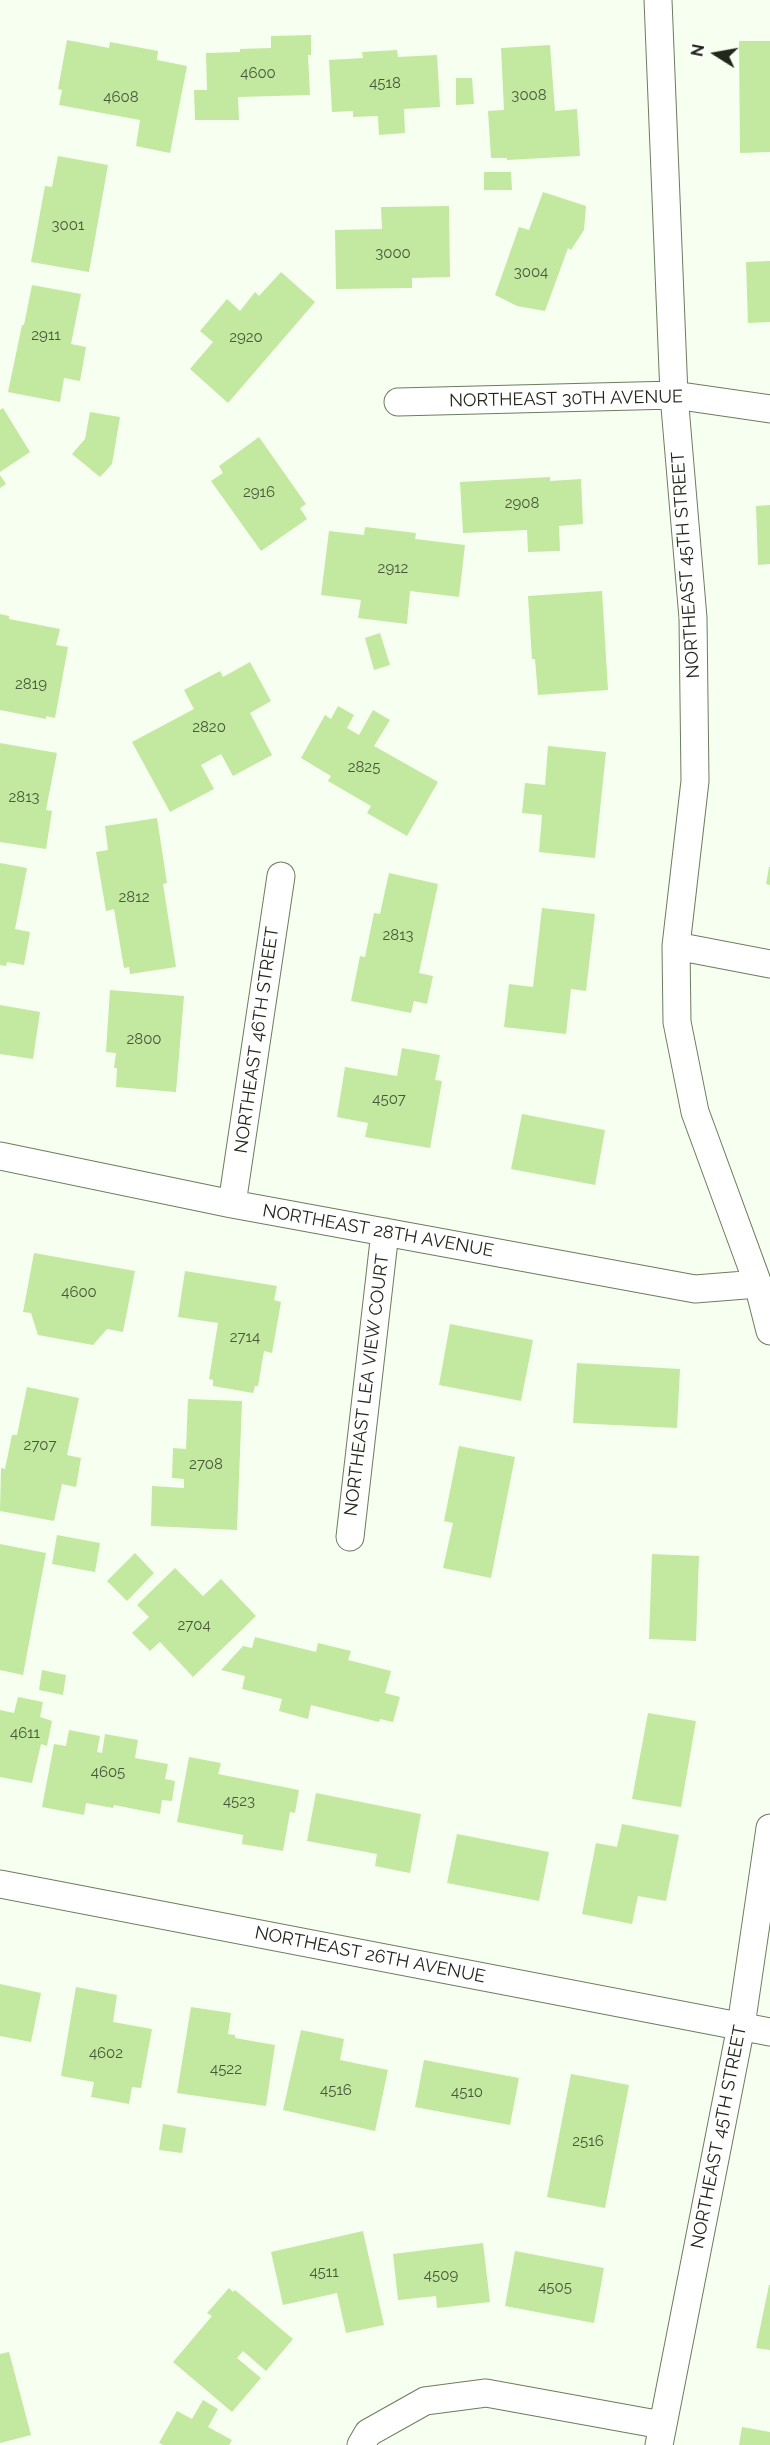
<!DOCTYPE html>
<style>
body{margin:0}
#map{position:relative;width:770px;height:2445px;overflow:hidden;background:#f7fff1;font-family:Raleway,sans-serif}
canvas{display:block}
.north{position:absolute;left:686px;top:24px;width:60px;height:60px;-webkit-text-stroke:4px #fff;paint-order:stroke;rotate:281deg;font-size:16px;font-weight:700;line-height:24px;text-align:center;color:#21281b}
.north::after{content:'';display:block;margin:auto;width:21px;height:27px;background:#21281b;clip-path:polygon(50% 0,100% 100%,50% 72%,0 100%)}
</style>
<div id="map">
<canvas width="770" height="2445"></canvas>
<div class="north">N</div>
</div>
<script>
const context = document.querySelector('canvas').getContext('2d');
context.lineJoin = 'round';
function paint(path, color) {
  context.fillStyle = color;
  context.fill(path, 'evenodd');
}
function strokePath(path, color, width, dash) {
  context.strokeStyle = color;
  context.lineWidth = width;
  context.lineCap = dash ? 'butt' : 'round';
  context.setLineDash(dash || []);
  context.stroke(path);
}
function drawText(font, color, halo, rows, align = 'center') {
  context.font = font + ' Raleway,sans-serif';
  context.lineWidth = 5;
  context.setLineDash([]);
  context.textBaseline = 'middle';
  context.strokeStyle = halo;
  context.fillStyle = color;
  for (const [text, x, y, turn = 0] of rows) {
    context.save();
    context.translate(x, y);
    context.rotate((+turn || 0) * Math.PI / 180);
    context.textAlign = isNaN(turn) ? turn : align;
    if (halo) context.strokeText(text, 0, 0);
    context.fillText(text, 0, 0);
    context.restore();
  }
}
const building = new Path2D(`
 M311,35V55H308L310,95L238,97L239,120H195L194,90H207L206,53L240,52V49L271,48V36Z
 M67,40L109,48L110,42L158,51L157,60L187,66L170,153L136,146L140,120L59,105L62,90L58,89Z
 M739,41H770V152L740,153Z
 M550,45L555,111L577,109L580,156L507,160V158H491L488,111L504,110L501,48Z
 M397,50L398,57L437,55L440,107L404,109L405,133L379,135L378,116L353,117V111L332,112L329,60L363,58L362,52Z
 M456,78H472L474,104L456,105Z
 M58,156L108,165L89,272L31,262L45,186L52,187Z
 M484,172H511L512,190H484Z
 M543,192L586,206L584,230L571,250L568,248L545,311L517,306L495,295L519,227L529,230Z
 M449,206L450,277L412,278V288L336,289L335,230L382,229L381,207Z
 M770,261V322L748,323L746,262Z
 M281,272L315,302L228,403L190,369L213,342L200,331L227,299L240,311L255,292L259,296Z
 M32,285L81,294L71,344L86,347L80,381L64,378L60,402L8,392L22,325H24Z
 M3,408L30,452L0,472V410Z
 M90,412L120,417L112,464L100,477L72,454L85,439Z
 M259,437L306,504L300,508L307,519L261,551L211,481L223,473L219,466Z
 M0,475L6,484L0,488Z
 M550,477V481L581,479L583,524L559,526L560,551L528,552L527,530L463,533L460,482Z
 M770,505V564L758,565L756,506Z
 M365,527L416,533L415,539L465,545L459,597L410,591L407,624L358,618L361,600L321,595L329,531L364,535Z
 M602,591L608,690L538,695L535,659H532L528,596Z
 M0,614L9,616V619L60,629L56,645L68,647L55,718L46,716V719L0,710Z
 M380,633L390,665L374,670L365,638Z
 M250,662L271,701L250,713L272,755L233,776L221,754L201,765L214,789L170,812L132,742L194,709L184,690L220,671L223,677Z
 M338,706L354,715L347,728L359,735L373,710L390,720L374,746L438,782L407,836L367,813L371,806L328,781L331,776L301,758L325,715L331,719Z
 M0,743L57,753L46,810L52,811L46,849L0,842Z
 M548,746L606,752L595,858L539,852L542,815L522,813L525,783L545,785Z
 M157,818L167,883L163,884L176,967L130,974L129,967L124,968L114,909L106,911L96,852L108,850L105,826Z
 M0,863L27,868L15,929L30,932L24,965L7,962L6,966L0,965Z
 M769,867H770V885L766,884Z
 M389,873L438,884L419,973L433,976L427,1004L414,1001L411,1013L351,1001L360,956L365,957L374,913L380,914Z
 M542,908L595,914L586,991L571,989L566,1034L504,1027L509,984L533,987Z
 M110,990L184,996L176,1092L116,1087L117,1068H114L116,1053L106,1052Z
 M0,1005L40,1012L33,1059L0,1054Z
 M402,1048L440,1055L435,1080L442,1081L430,1148L365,1137L368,1123L337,1117L345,1067L397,1076Z
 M522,1114L605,1130L595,1185L511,1169Z
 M34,1253L135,1271L123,1332L107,1329L93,1345L38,1335L31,1313L23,1312Z
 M185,1271L277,1286L274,1300L281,1302L272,1353L264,1351L258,1386H255L253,1393L213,1386V1380L209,1379L218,1323L178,1317Z
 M450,1324L533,1340L521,1401L439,1385Z
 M577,1363L680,1369L677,1428L573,1423Z
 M27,1387L79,1398L67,1455L81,1458L76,1487L62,1484L54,1521L0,1511L1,1468L5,1469L12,1435H17Z
 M188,1399L242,1401L237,1530L151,1526L152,1486L184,1488V1479L172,1478L173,1448L186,1449Z
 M459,1446L515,1457L491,1578L443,1568L453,1523L444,1521Z
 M57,1535L100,1543L95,1572L52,1564Z
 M0,1544L46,1553L23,1675L0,1670Z
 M135,1553L154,1573L127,1601L107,1581Z
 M652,1554L699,1556L696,1641L649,1639Z
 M175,1568L203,1596L221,1579L256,1616L193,1677L160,1642L150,1651L132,1633L149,1617L137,1605Z
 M255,1637L316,1652L318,1643L351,1651L348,1660L391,1671L385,1693L400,1697L393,1722L380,1719L379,1722L311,1705L308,1719L279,1711L282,1699L242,1689L245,1676L221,1670L243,1646L252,1648Z
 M42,1670L66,1675L63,1695L39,1690Z
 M18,1697L43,1702L40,1717L52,1721L47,1746L41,1744L32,1783L0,1777V1710L14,1713Z
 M648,1713L696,1721L681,1807L632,1799Z
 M69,1730L100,1736L97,1752L102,1753L105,1734L138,1740L135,1758L168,1764L165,1779L175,1781L172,1801L162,1800L160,1814L114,1805L113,1808L86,1803L84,1815L42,1807L54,1744L66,1746Z
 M189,1757L221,1763L218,1774L299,1790L295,1813L290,1812L283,1851L242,1844L243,1835L177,1822Z
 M316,1793L421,1814L410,1873L375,1866L377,1854L307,1841Z
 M622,1824L679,1835L666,1901L638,1896L632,1924L582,1914L596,1843L617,1847Z
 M457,1834L549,1852L539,1901L447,1883Z
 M0,1984L41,1993L31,2042L0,2036Z
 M76,1987L117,1995L113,2022L152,2029L141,2088L132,2087L129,2104L91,2097L94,2082L61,2076Z
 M191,2007L231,2013L228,2034L235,2035V2038L275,2045L266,2106L177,2093Z
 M301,2030L344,2039L340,2060L388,2070L375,2131L283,2110Z
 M424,2060L519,2078L510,2125L415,2107Z
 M571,2074L629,2085L605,2208L547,2197Z
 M163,2124L186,2128L182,2153L159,2150Z
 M363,2231L384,2325L346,2333L337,2293L283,2305L271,2252Z
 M483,2243L490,2302L437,2308L436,2296L398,2300L393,2254Z
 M515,2251L604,2268L594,2323L505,2306Z
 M769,2285H770V2350L756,2348Z
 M229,2288L233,2292L235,2290L293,2339L266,2371L243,2351L237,2358L261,2378L232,2412L173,2362L212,2316L207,2313Z
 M9,2352L31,2435L0,2443V2354Z
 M203,2400L218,2409L208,2427L232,2440L229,2445H163L159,2443L177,2411L192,2419Z
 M742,2427L770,2432V2445H739Z`);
const minor = new Path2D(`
 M658,0L674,395L693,618L695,781L676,946L677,1022L695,1112L758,1284L770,1331
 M398,402L674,395L770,409
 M676,946L770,964
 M0,1156L232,1204L695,1289L758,1284
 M232,1204L281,876
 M350,1537L385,1232
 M0,1884L770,2032
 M361,2445L368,2433L425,2401L486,2393L662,2425
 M659,2445L741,2026L770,1828`);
const numberNames = [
 ["4600",258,73],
 ["4518",385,83],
 ["3008",529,95],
 ["4608",121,97],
 ["3001",68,225],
 ["3000",393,253],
 ["3004",531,272],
 ["2911",46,335],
 ["2920",246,337],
 ["2916",259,492],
 ["2908",522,503],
 ["2912",393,568],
 ["2819",31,684],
 ["2820",209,727],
 ["2825",364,767],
 ["2813",24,797],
 ["2812",134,897],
 ["2813",398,935],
 ["2800",144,1039],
 ["4507",389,1099],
 ["4600",79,1292],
 ["2714",245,1337],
 ["2707",40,1445],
 ["2708",206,1464],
 ["2704",194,1625],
 ["4611",25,1733],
 ["4605",108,1772],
 ["4523",239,1801],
 ["4602",106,2053],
 ["4522",226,2069],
 ["4516",336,2090],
 ["4510",467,2092],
 ["2516",588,2141],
 ["4511",324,2272],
 ["4509",441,2275],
 ["4505",555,2287]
];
const streetNames = [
 ["NORTHEAST 30TH AVENUE",566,399,-1],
 ["NORTHEAST 45TH STREET",686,565,-94],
 ["NORTHEAST 46TH STREET",257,1040,-82],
 ["NORTHEAST 28TH AVENUE",378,1231,10],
 ["NORTHEAST LEA VIEW COURT",367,1385,-83],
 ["NORTHEAST 26TH AVENUE",370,1955,11],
 ["NORTHEAST 45TH STREET",719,2137,-79]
];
paint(building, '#c2e99f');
strokePath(minor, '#6c7d5e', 29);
strokePath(minor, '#fff', 27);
drawText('15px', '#49583c', null, numberNames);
drawText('18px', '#21281b', '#fff', streetNames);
</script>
